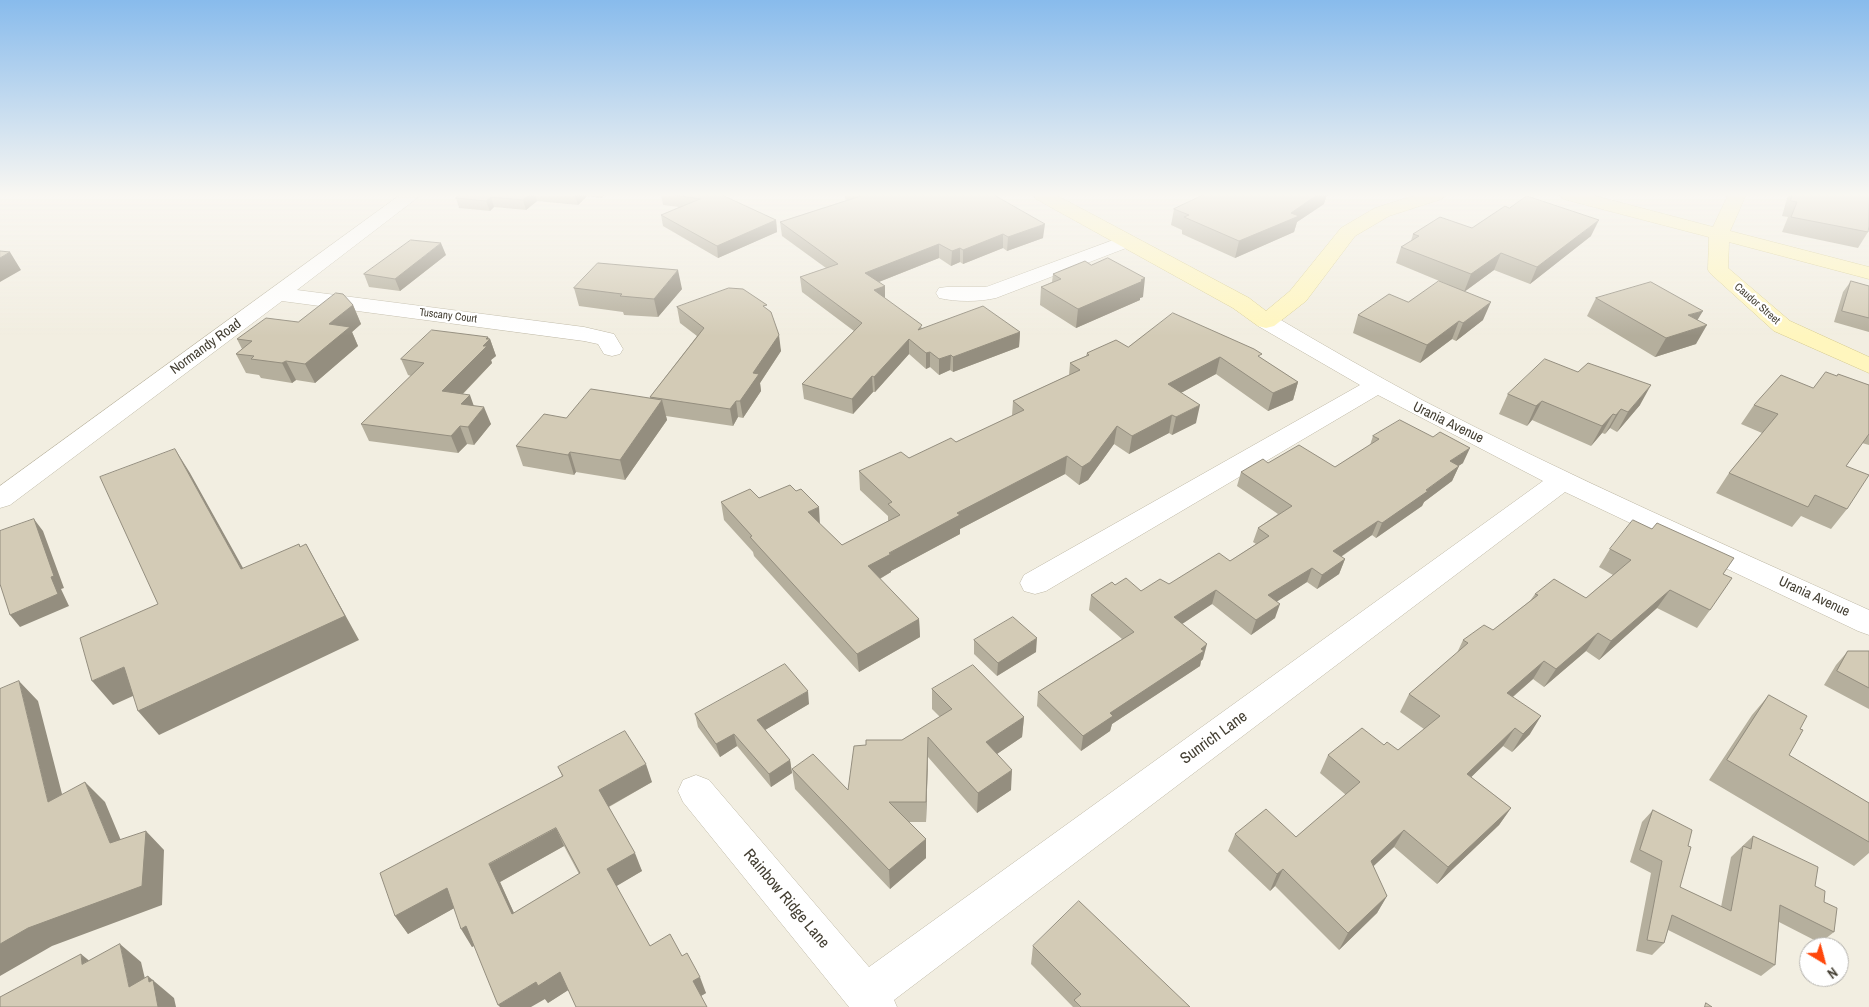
<!DOCTYPE html>
<style>
body{margin:0}
#map{position:relative;width:1869px;height:1007px;overflow:hidden;background:#f2eee1;font-family:"Archivo Narrow",sans-serif}
canvas{display:block}
.north{position:absolute;left:1799px;top:937px;width:50px;height:50px;box-sizing:border-box;background:#fff;border:1px solid #b4b2ad;border-radius:50%;rotate:143deg;font-size:14px;font-weight:700;line-height:20px;text-align:center;color:#433e32}
.north::after{content:'';display:block;margin:auto;width:18px;height:22px;background:#ff470b;clip-path:polygon(50% 0,100% 100%,50% 72%,0 100%)}
</style>
<div id="map">
<canvas width="1869" height="1007"></canvas>
<div class="north">N</div>
</div>
<script>
const context = document.querySelector('canvas').getContext('2d');
context.lineJoin = 'round';
function strokePath(path, color, width, dash) {
  context.strokeStyle = color;
  context.lineWidth = width;
  context.lineCap = dash ? 'butt' : 'round';
  context.setLineDash(dash || []);
  context.stroke(path);
}
function paint(path, color) {
  context.fillStyle = color;
  context.fill(path, 'evenodd');
}
function drawText(font, color, halo, rows, align = 'center') {
  context.font = font + ' "Archivo Narrow",sans-serif';
  context.lineWidth = 4.5;
  context.setLineDash([]);
  context.textBaseline = 'middle';
  context.strokeStyle = halo;
  context.fillStyle = color;
  for (const [text, x, y, turn = 0] of rows) {
    context.save();
    context.translate(x, y);
    context.rotate((+turn || 0) * Math.PI / 180);
    context.textAlign = isNaN(turn) ? turn : align;
    if (halo) context.strokeText(text, 0, 0);
    context.fillText(text, 0, 0);
    context.restore();
  }
}
const street = new Path2D(`
 M400,195H421L297,290L584,327L614,334L623,349L620,354L612,356L604,354L598,344L584,341L282,301L10,505L0,508V486Z
 M1127,235L1134,237L1137,241L1134,245L996,298C979,302 956,302 939,298L936,293L939,288L947,287H986Z
 M1266,314L1274,316C1323,345 1372,373 1422,400C1568,476 1719,542 1869,610V635L1858,631L1565,492L894,1000L897,1007H849L683,802L678,791L683,780L696,775L709,780L869,967L1543,481L1378,395L1046,591L1035,594L1024,591L1020,583L1024,575L1360,385L1258,326L1255,321L1258,316Z`);
const secondary = new Path2D(`
 M1033,195H1056L1249,298L1266,311L1290,291L1341,228L1375,208L1416,195H1445L1442,199L1389,216L1355,236L1306,301L1274,326L1266,328L1258,326L1233,308L1036,199Z
 M1560,195H1592L1713,227L1728,195H1746L1730,231L1869,267V279L1729,242L1728,268L1790,321L1869,357V373L1774,331L1711,274L1708,270L1709,237L1563,199Z`);
const wall = new Path2D(`
 M459,195H604L602,198L587,196L578,205L537,201L526,210L494,207L490,211L459,208L456,198Z
 M661,195H722L776,220L777,232L718,258L663,226L661,215L679,207L663,205Z
 M845,195H994L1043,238L1007,251L1003,248L963,264L960,262L951,266L939,258L879,282L885,286V298L922,328L1020,332L1019,347L953,372L950,370L939,375L930,367L926,369L909,354L875,392H873L853,414L804,399L802,384L854,331L802,292L800,277L826,268L782,236L780,222L847,200L845,199Z
 M1203,195H1328L1326,197L1324,204L1297,222L1294,232L1235,258L1182,234V230L1171,225L1174,209Z
 M1788,195H1869L1868,232L1858,248L1782,232L1788,217L1782,216Z
 M1472,228L1591,236L1530,284L1494,270L1464,292L1483,320L1456,341L1452,339L1420,363L1353,333L1358,315L1408,302L1449,285L1396,263L1401,247L1411,241L1413,234Z
 M446,255L400,291L369,287L364,274Z
 M1053,274L1143,297L1140,298V300L1076,328L1040,305L1041,287L1052,282Z
 M1851,281L1869,286V332L1834,322L1843,292Z
 M574,288L682,289L658,317L624,315L623,312L579,306Z
 M1596,298L1698,320L1696,344L1655,357L1587,316Z
 M353,305L361,324L352,332L358,346L315,383L296,380L292,383L261,378L259,375L246,373L236,354L242,349L237,339L298,322Z
 M677,307L767,309L781,351L760,383L761,391L743,418L738,417L733,426L666,416L667,420L625,480L576,472L574,475L523,466L516,446L566,418L650,398V397L697,336L680,323Z
 M488,337L489,339H490L496,356L491,360L492,363L463,394L491,424L474,445L467,444L458,453L369,441L361,424L411,376L408,375L401,359Z
 M1128,347L1261,358L1298,382L1293,400L1268,411L1216,374L1181,393L1196,423L1172,435L1169,433L1129,454L1114,444L1088,480L1079,485L1065,474L960,529V534L891,571V572L880,579L919,619L920,637L859,672L754,556L753,552L724,520L721,502L759,498L820,524L842,545L888,521V516L860,490L859,471L909,458L956,442L1012,416L1013,401L1069,375L1070,363L1086,356L1087,353Z
 M1837,376L1869,385V445L1862,443L1846,466L1847,509L1831,529L1801,516L1792,527L1716,493L1729,473L1762,433L1741,424L1754,405L1813,388Z
 M1508,394L1640,405L1617,432L1610,428L1605,434L1602,433L1591,446L1532,420L1527,426L1499,414Z
 M1373,436L1463,463L1458,466H1459L1452,481L1424,502L1422,506L1376,538L1372,535L1341,557L1345,559L1339,574L1317,589L1307,582L1277,601L1275,618L1251,635L1212,604L1182,624L1203,659L1201,661L1200,666L1112,724L1110,731L1081,751L1037,706L1038,692L1122,639L1089,610L1091,595L1115,585L1141,591L1169,584L1230,561L1256,544L1253,542L1258,528L1278,514L1237,486L1241,472L1268,463L1335,467L1370,445Z
 M1610,549L1723,574L1710,610L1697,628L1657,608L1599,660L1586,651L1544,687L1533,679L1513,697L1530,734L1512,752L1503,746L1471,777L1511,808L1499,825L1437,884L1394,847L1373,866L1387,896L1377,913L1339,950L1275,886L1270,891L1228,851L1235,834L1296,837L1346,795L1320,773L1328,755L1384,745L1398,750L1424,729L1400,712L1409,694L1457,653L1463,640L1493,630L1530,601L1535,594L1586,598L1613,575L1599,567Z
 M974,640L1036,652L997,676L974,654Z
 M1848,651H1869V709L1824,685L1836,665Z
 M932,689L1024,717L1022,737L997,754L1011,790L977,813L928,757L926,822H909L926,839V858L890,889L795,789L792,769L848,790L866,745L902,740L940,717L932,709Z
 M1769,695L1800,729L1789,755L1869,803V853L1854,866L1709,780L1752,715Z
 M809,704L765,730L790,760L792,773L771,787L737,746L720,757L698,727L695,714Z
 M558,767L652,782L609,807L642,871L616,886L650,946L682,956L706,993L701,996L568,990L548,1003L545,999L474,946L472,947L454,908L408,934L395,916L562,776ZM564,846L579,874L514,913L500,882Z
 M1653,810L1680,887L1721,907L1731,857L1753,836L1815,886L1824,902L1834,932L1820,943L1779,922L1775,965L1761,976L1668,930L1664,943L1652,955L1636,951L1651,873L1630,862L1642,822Z
 M1033,946L1190,1007H1073L1031,964Z`);
const shadedWall = new Path2D(`
 M529,195H535L537,201L526,210L523,200Z
 M575,195H587V196L578,205Z
 M1317,195H1328L1326,197L1324,204L1297,222L1294,232L1235,258L1239,241L1291,213Z
 M491,197L494,207L490,211L486,201Z
 M776,220L777,232L718,258L717,246Z
 M1599,220L1591,236L1530,284L1537,267Z
 M1045,224L1043,238L1007,251L1008,237Z
 M1003,234V248L963,264V250Z
 M441,243L446,255L400,291L395,279Z
 M939,244V258L866,287L865,273Z
 M960,248V262L951,266L952,251Z
 M10,252L21,270L0,282V258Z
 M1501,253L1494,270L1464,292L1471,274Z
 M678,270L682,289L658,317L654,299Z
 M1145,278L1143,297L1140,298V300L1076,328L1078,309Z
 M885,286V301L874,290Z
 M1491,302L1483,320L1456,341L1463,323Z
 M353,305L361,324L352,332L358,346L315,383L305,364L329,324Z
 M1703,311L1692,329L1688,315Z
 M1459,321L1452,339L1420,363L1427,345Z
 M1707,325L1696,344L1655,357L1666,338Z
 M1020,332L1019,347L953,372V357Z
 M779,335L781,351L760,383L761,391L743,418L740,401L753,373Z
 M488,337L489,340L490,339L496,356L491,360L492,363L449,408L442,391L483,346L486,339Z
 M909,339V354L875,392L874,377Z
 M930,352V367L926,369V353Z
 M951,355L950,370L939,375V359Z
 M1220,357L1216,374L1164,402L1168,384Z
 M286,361L296,380L292,383L282,363Z
 M872,376L873,392L853,414L852,399Z
 M1298,382L1293,400L1268,411L1273,393Z
 M1651,385L1640,405L1617,432L1628,412Z
 M470,395L476,412L461,404Z
 M662,400L667,420L625,480L620,460Z
 M736,401L738,417L733,426L730,409Z
 M1542,401L1532,420L1527,426L1536,406Z
 M1200,405L1196,423L1172,435L1176,417Z
 M484,407L491,424L474,445L468,427Z
 M1621,409L1610,428L1605,434L1616,415Z
 M1613,414L1602,433L1591,446L1602,426Z
 M1172,415L1169,433L1129,454L1132,436Z
 M460,426L467,444L458,453L451,436Z
 M1117,426L1114,444L1088,480L1079,485L1082,467Z
 M1470,448L1463,463L1444,476L1450,461Z
 M175,449L190,473L257,593L241,569Z
 M570,452L576,472L574,475L568,455Z
 M1067,456L1065,474L960,529V534L891,571V572L869,585L868,566L957,513Z
 M1459,466L1452,481L1424,502L1422,506L1376,538L1382,523Z
 M819,507L820,525L808,512Z
 M34,519L43,531L64,588L61,589L69,606L20,627L10,615L51,577Z
 M1378,521L1372,535L1327,566L1333,551Z
 M306,544L359,640L159,735L138,711Z
 M1345,559L1339,574L1317,589L1322,575Z
 M1312,568L1307,582L1264,610L1268,595Z
 M1216,590L1212,604L1170,632L1174,617Z
 M1670,590L1657,608L1599,660L1611,641Z
 M1280,604L1275,618L1251,635L1256,620Z
 M919,619L920,637L859,672L857,654Z
 M1598,633L1586,651L1544,687L1556,669Z
 M1037,638L1036,652L997,676L998,663Z
 M1207,644L1203,659L1201,661L1200,666L1112,724L1110,731L1081,751L1083,736L1110,713Z
 M1544,661L1533,679L1496,711L1507,693Z
 M124,667L144,691L113,705L92,681Z
 M19,681L38,701L69,821L48,802Z
 M808,691L809,704L760,733L757,720Z
 M1541,716L1530,734L1512,752L1523,734Z
 M1024,717L1022,737L985,762L986,742Z
 M1515,728L1503,746L1456,792L1467,774Z
 M734,734L737,746L720,757L716,744Z
 M928,737V757L926,822V802Z
 M790,760L792,773L771,787L769,774Z
 M646,764L652,782L606,808L599,790Z
 M1012,770L1011,790L977,813L978,793Z
 M85,782L105,802L130,862L110,843Z
 M1511,808L1499,825L1437,884L1448,867Z
 M556,828L564,846L500,882L522,931L512,914L489,864Z
 M1404,830L1394,847L1361,878L1371,861Z
 M146,831L164,850L162,905L52,946L0,976V944Z
 M926,839V858L890,889L889,870Z
 M635,853L642,871L615,887L607,869Z
 M1283,869L1275,886L1270,891L1277,874Z
 M447,888L458,906L408,934L395,916Z
 M1387,896L1377,913L1339,950L1348,933Z
 M466,926L477,944L472,947L461,929Z
 M120,944L141,962L151,1004L129,987Z
 M81,954L103,972L82,964Z
 M560,972L570,989L548,1003L545,999L531,1007H500L498,1005L536,982Z
 M148,976L174,998L176,1007H158L149,982Z
 M700,977L706,993L699,997L693,981Z`);
const building = new Path2D(`
 M459,195H529L523,200L491,197L486,201L456,198Z
 M674,195H722L776,220L717,246L661,215L700,199Z
 M859,195H994L1045,224L1008,237L1003,234L963,250L960,248L952,251L939,244L865,273L885,286L874,290L922,325L918,330L983,306L1020,332L953,357L951,355L939,359L930,352L926,353L909,339L874,377L872,376L852,399L802,384L862,323L800,277L838,264L780,222L861,196Z
 M1203,195H1317L1291,213L1299,216L1239,241L1184,217L1189,215L1174,209Z
 M1792,195H1869V226L1868,232L1791,217L1797,202L1791,201Z
 M1527,196L1599,220L1537,267L1501,253L1471,274L1401,247L1419,236L1413,234L1440,217L1472,228L1505,206L1509,208Z
 M411,240L441,243L395,279L364,274Z
 M0,251L10,252L0,258Z
 M1108,258L1145,278L1141,280L1143,281L1078,309L1041,287L1061,279L1053,274L1085,261L1091,265Z
 M598,263L678,270L654,299L620,296L622,294L574,288Z
 M1439,281L1491,302L1463,323L1459,321L1427,345L1358,315L1389,294L1408,302Z
 M1851,281L1869,286V318L1842,311Z
 M1651,282L1703,311L1688,315L1707,325L1666,338L1596,298Z
 M729,288L743,289L767,305L763,306L771,312L779,335L753,373L759,374L740,401H736L730,409L650,397L704,328L677,307Z
 M336,293L343,294L353,305L329,324L350,327L305,364L286,361L282,363L251,359L254,356L236,354L252,341L237,339L266,318L298,322Z
 M1173,313L1254,349L1262,354L1258,356L1298,382L1273,393L1220,357L1168,384L1200,405L1176,417L1172,415L1132,436L1117,426L1090,462L1082,467L1067,456L957,513L960,515L889,553L891,554L868,566L919,619L857,654L750,537L752,536L721,502L750,489L759,498L790,485L796,491L801,489L819,507L808,512L842,545L900,515L888,504L892,502L859,471L901,452L909,458L951,438L956,442L1024,410L1013,401L1080,370L1070,363L1089,355L1087,353L1116,340L1128,347Z
 M432,330L488,337L486,339H490L483,346H487L442,391L470,395L461,404L484,407L468,427L460,426L451,436L361,424L424,363L401,359Z
 M1545,359L1578,372L1588,363L1651,385L1628,412L1621,409L1616,415L1613,414L1602,426L1542,401L1536,406L1508,394Z
 M1826,372L1837,376L1838,374L1869,385V434L1846,466L1869,475L1847,509L1815,495L1808,507L1729,473L1778,414L1754,405L1781,375L1813,388Z
 M591,389L662,400L620,460L570,452L568,455L516,446L544,414L566,418Z
 M1400,420L1433,437L1440,432L1470,448L1450,461L1459,466L1426,490L1428,491L1382,523L1378,521L1333,551L1345,559L1322,575L1312,568L1268,595L1280,604L1256,620L1216,590L1174,617L1207,644L1201,649L1204,651L1110,713L1113,716L1083,736L1038,692L1134,632L1091,595L1112,582L1115,585L1126,578L1141,591L1160,579L1169,584L1219,553L1230,561L1269,536L1258,528L1292,506L1241,472L1263,459L1268,463L1299,445L1335,467L1379,439L1373,436Z
 M175,449L241,569L299,544L300,547L306,544L345,616L138,711L124,667L92,681L80,638L158,604L100,477Z
 M34,519L54,576L51,577L58,594L10,615L0,584V531Z
 M1633,520L1652,529L1657,523L1734,558L1723,574L1732,578L1710,610L1670,590L1611,641L1598,633L1556,669L1544,661L1507,693L1541,716L1523,734L1515,728L1467,774L1511,808L1448,867L1404,830L1371,861L1387,896L1348,933L1283,869L1277,874L1235,834L1266,809L1296,837L1360,782L1328,755L1362,728L1384,745L1387,742L1398,750L1440,716L1409,694L1468,643L1463,640L1484,625L1493,630L1538,595L1535,594L1554,579L1586,598L1631,560L1610,549Z
 M1013,617L1037,638L998,663L974,640Z
 M1848,651H1869V688L1837,671Z
 M785,664L808,691L757,720L790,760L769,774L734,734L716,744L695,714Z
 M973,665L1024,717L986,742L1012,770L978,793L928,737L926,802H889L926,839L889,870L792,769L813,754L848,790L854,746L866,745V740H902L952,709L932,689Z
 M19,681L48,802L85,782L110,843L146,831L142,886L28,928L0,944V689Z
 M1769,695L1807,716L1800,729L1803,730L1789,755L1869,803V842L1727,760Z
 M625,731L646,764L599,790L635,853L607,869L650,946L670,934L682,956L687,953L700,977L693,981L707,1007H576L560,972L538,986L536,982L498,1005L466,926L461,929L447,888L395,916L380,873L563,776L558,767ZM556,828L580,873L512,914L489,864Z
 M1653,810L1692,830L1688,846L1691,847L1680,887L1731,911L1743,846L1751,849L1753,836L1818,867L1815,886L1825,891L1824,902L1837,908L1834,932L1780,905L1775,965L1672,915L1664,943L1647,940L1662,861L1640,850Z
 M1079,901L1190,1007H1081L1074,1000L1081,994L1033,946Z
 M120,944L129,987L148,976L149,982L153,980L158,1007H0V997L81,954L82,964Z
 M1706,1003L1712,1007H1705Z`);
const farStreetnames = [
 ["Caudor Street",1757,304,41],
 ["Tuscany Court",448,316,7]
];
const streetNames = [
 ["Normandy Road",206,347,-36],
 ["Urania Avenue",1448,423,26],
 ["Urania Avenue",1814,597,25]
];
const nearStreetnames = [
 ["Sunrich Lane",1214,738,-36],
 ["Rainbow Ridge Lane",786,899,50]
];
strokePath(street, '#bdb7a4', 1);
strokePath(secondary, '#d4c98e', 1);
paint(street, '#fff');
paint(secondary, '#fff6be');
paint(wall, '#b5af9d');
paint(shadedWall, '#948e7f');
paint(building, '#d3cbb6');
strokePath(building, '#948e7f', 1);
const sky = context.createLinearGradient(0, 0, 0, 336);
sky.addColorStop(0, '#88bbec');
sky.addColorStop(0.58, '#f9f7f2');
sky.addColorStop(1, '#f9f7f200');
context.fillStyle = sky;
context.fillRect(0, 0, 1869, 336);
drawText('11px', '#433e32', '#fff', farStreetnames);
drawText('14px', '#433e32', '#fff', streetNames);
drawText('16px', '#433e32', '#fff', nearStreetnames);
</script>
